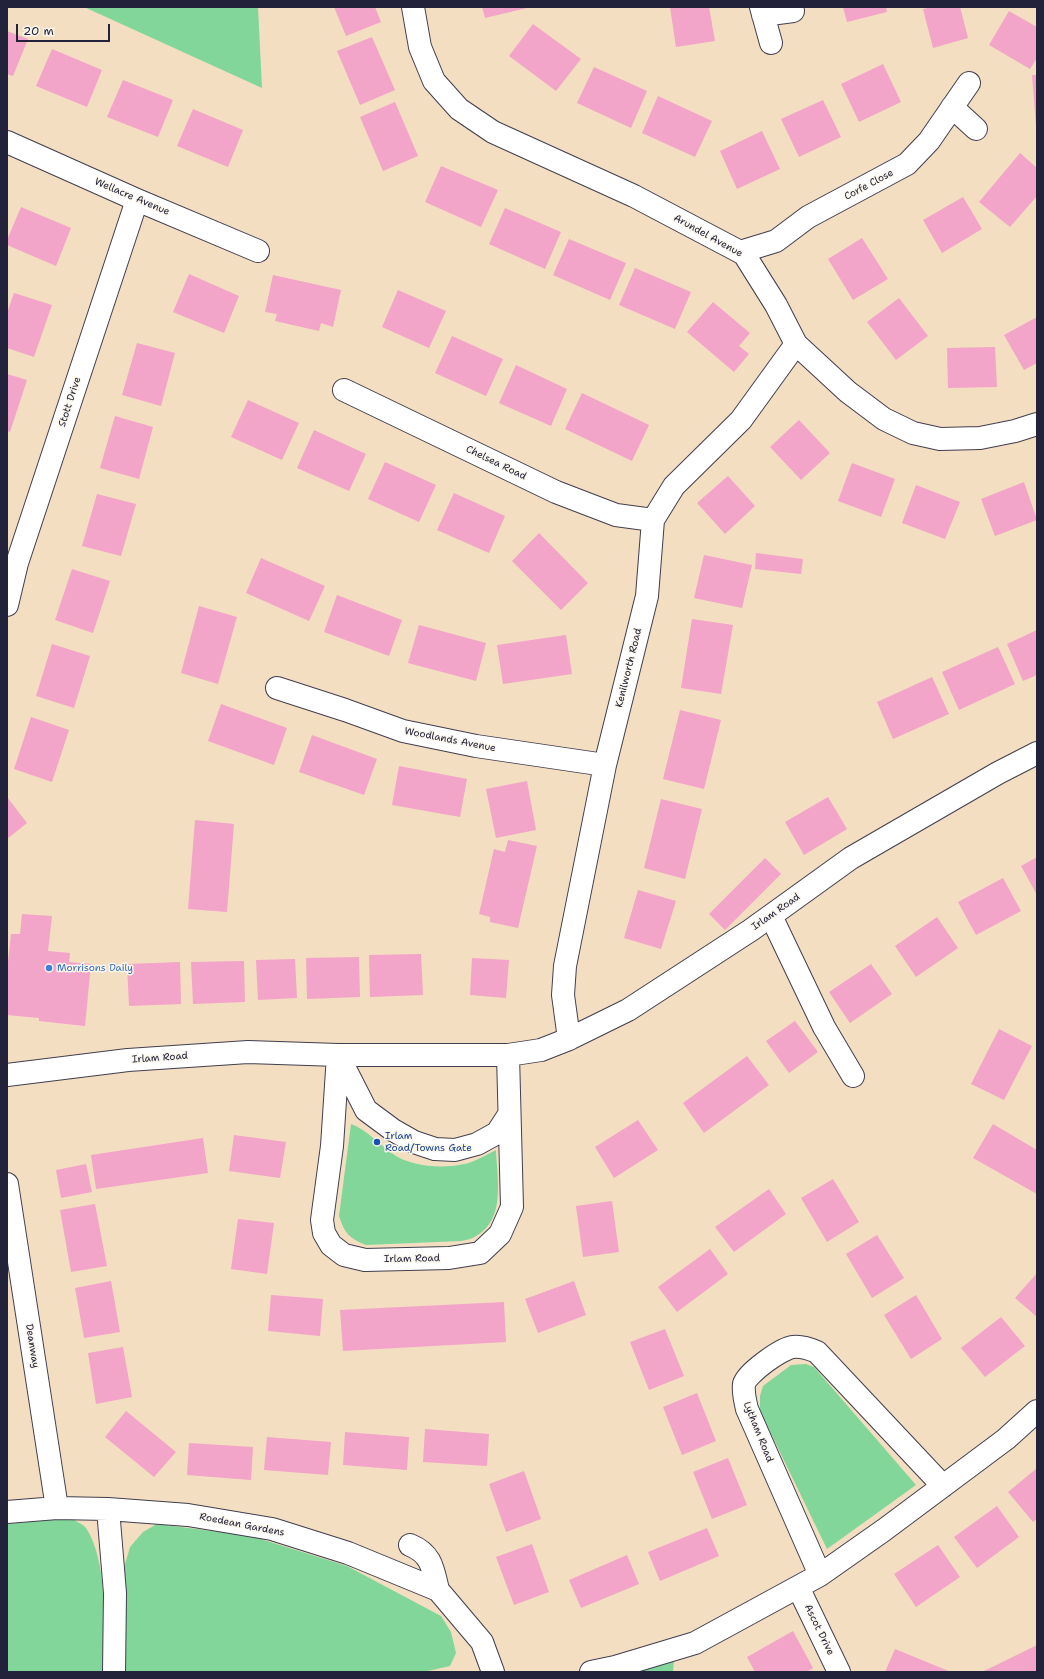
<!DOCTYPE html>
<style>
body{margin:0}
#map{position:relative;width:1044px;height:1679px;overflow:hidden;background:#f3dec1;font-family:"Shantell Sans",sans-serif}
canvas{display:block}
.frame{position:absolute;inset:0;border:8px solid #22223b;pointer-events:none}
.scale{position:absolute;left:16px;top:24px;width:94px;height:18px;box-sizing:border-box;border:2px solid #22223b;border-top:0;padding-left:5px;font-size:12px;line-height:14px;white-space:nowrap;color:#22223b;-webkit-text-stroke:3px #fbf7ec;paint-order:stroke}
</style>
<div id="map">
<canvas width="1044" height="1679"></canvas>
<div class="frame"></div>
<div class="scale">20 m</div>
</div>
<script>
const context = document.querySelector('canvas').getContext('2d');
context.lineJoin = 'round';
function paint(path, color) {
  context.fillStyle = color;
  context.fill(path, 'evenodd');
}
function strokePath(path, color, width, dash) {
  context.strokeStyle = color;
  context.lineWidth = width;
  context.lineCap = dash ? 'butt' : 'round';
  context.setLineDash(dash || []);
  context.stroke(path);
}
function drawText(font, color, halo, rows, align = 'center') {
  context.font = font + ' "Shantell Sans",sans-serif';
  context.lineWidth = 3;
  context.setLineDash([]);
  context.textBaseline = 'middle';
  context.strokeStyle = halo;
  context.fillStyle = color;
  for (const [text, x, y, turn = 0] of rows) {
    context.save();
    context.translate(x, y);
    context.rotate((+turn || 0) * Math.PI / 180);
    context.textAlign = isNaN(turn) ? turn : align;
    if (halo) context.strokeText(text, 0, 0);
    context.fillText(text, 0, 0);
    context.restore();
  }
}
const green = new Path2D(`
 M84,7H258L262,88Z
 M351,1124C367,1130 379,1144 393,1154C412,1168 452,1170 474,1161C481,1158 488,1154 496,1150C497,1178 506,1220 476,1236C472,1239 466,1240 461,1241L366,1245C349,1238 345,1234 339,1216Z
 M806,1364L814,1367L916,1485L827,1549L760,1411V1396L763,1386L791,1365Z
 M71,1518C75,1521 83,1524 86,1528C108,1561 104,1627 105,1666L103,1672H7V1524Z
 M157,1524L251,1536L347,1566L441,1616L451,1632L456,1653L450,1666L423,1672H124L126,1650L123,1571L130,1547L143,1532Z
 M674,1660L673,1672H629Z`);
const building = new Path2D(`
 M334,7H375L381,22L346,36Z
 M482,7H527V8L485,18Z
 M670,7H709L715,41L676,47Z
 M843,7H886L887,12L847,22Z
 M932,7H960L968,38L933,48L923,9Z
 M1009,11L1037,27V58L1030,69L989,45Z
 M533,24L581,59L556,91L509,56Z
 M7,31L28,39L13,76L7,74Z
 M372,37L395,90L360,105L337,51Z
 M52,49L102,70L87,107L36,86Z
 M883,64L901,102L859,122L841,84Z
 M594,67L647,91L631,128L577,103Z
 M1032,75H1037V126H1036Z
 M123,80L173,100L158,137L107,117Z
 M658,96L712,121L695,157L642,133Z
 M823,100L841,137L799,157L781,119Z
 M395,102L418,156L383,171L360,117Z
 M193,109L243,130L228,167L177,146Z
 M762,131L780,169L737,189L720,151Z
 M1020,153L1037,168V196L1010,227L979,202Z
 M441,166L498,190L481,227L425,202Z
 M963,197L982,229L942,253L923,220Z
 M21,207L71,228L56,266L7,245V240Z
 M505,208L561,232L545,269L489,244Z
 M862,238L888,279L853,300L828,259Z
 M569,239L626,263L610,300L553,275Z
 M635,268L691,292L675,329L619,305Z
 M189,274L239,296L224,333L173,312Z
 M273,275L341,290L333,327L321,323L319,331L275,321L277,314L265,312Z
 M398,290L446,311L429,348L382,327Z
 M14,293L52,305L34,357L7,348V313Z
 M899,298L928,336L896,360L867,322Z
 M713,302L750,333L739,346L749,354L734,372L687,332Z
 M1037,317V363L1024,370L1004,335Z
 M452,336L503,359L486,396L435,373Z
 M137,343L175,353L161,406L122,395Z
 M995,347L997,387L948,388L947,348Z
 M516,365L567,389L551,426L499,403Z
 M7,374L27,380L10,432L7,431Z
 M582,393L649,425L632,461L565,429Z
 M248,400L299,423L282,460L231,437Z
 M115,416L153,427L139,479L100,468Z
 M799,420L830,453L801,480L770,447Z
 M314,430L366,454L349,491L297,468Z
 M385,462L436,485L419,522L368,499Z
 M852,463L895,479L881,517L838,501Z
 M728,476L755,506L725,534L697,503Z
 M1024,482L1037,520L995,536L981,499Z
 M916,485L960,502L945,539L902,523Z
 M454,493L505,516L489,553L437,530Z
 M97,494L136,504L121,556L82,546Z
 M539,533L588,583L561,610L512,561Z
 M756,553L803,559L801,574L755,569Z
 M704,555L752,565L742,608L694,598Z
 M261,558L325,586L309,621L246,593Z
 M72,569L110,581L93,633L55,620Z
 M337,595L402,620L389,656L324,632Z
 M199,606L237,617L218,684L181,673Z
 M692,619L733,625L721,694L681,688Z
 M419,625L486,643L476,681L408,663Z
 M1037,630V675L1023,681L1007,644Z
 M566,635L572,674L503,684L497,645Z
 M52,644L90,656L74,708L36,696Z
 M998,647L1015,684L959,710L942,672Z
 M932,677L949,714L893,739L877,702Z
 M221,704L287,728L274,765L208,741Z
 M680,710L721,720L704,789L663,779Z
 M31,717L69,730L52,782L14,769Z
 M312,735L377,759L364,795L299,772Z
 M399,766L467,779L460,817L392,805Z
 M527,781L536,830L496,838L486,789Z
 M7,797L27,823L7,839Z
 M828,797L847,829L804,855L785,822Z
 M661,799L702,809L685,879L644,868Z
 M195,820L234,824L227,912L188,909Z
 M508,840L537,846L518,928L490,922V917L479,914L494,849L505,852Z
 M1037,857V895L1021,866Z
 M765,858L781,874L725,930L709,914Z
 M1003,878L1021,911L976,935L958,902Z
 M638,890L676,901L661,949L624,938Z
 M22,914L52,916L48,951L70,953L69,962L91,964L85,1026L39,1021V1018L7,1015V972L11,934H20Z
 M937,917L958,948L916,977L895,946Z
 M421,954L423,995L370,997L369,955Z
 M359,957L360,997L307,999L306,958Z
 M472,958L509,960L506,998L470,995Z
 M295,959L297,998L258,1000L256,960Z
 M244,961L245,1002L193,1004L191,962Z
 M180,962L181,1004L129,1006L127,964Z
 M871,964L892,994L850,1023L829,992Z
 M795,1021L818,1052L789,1073L766,1041Z
 M999,1029L1032,1046L1004,1100L971,1084Z
 M747,1056L769,1085L704,1133L683,1103Z
 M638,1120L658,1150L614,1178L595,1147Z
 M993,1124L1037,1150V1194L973,1158Z
 M234,1135L286,1142L280,1178L229,1171Z
 M203,1138L208,1173L96,1189L91,1155Z
 M86,1164L92,1192L61,1198L56,1170Z
 M833,1179L859,1222L827,1242L801,1198Z
 M769,1189L786,1214L734,1252L715,1227Z
 M612,1201L619,1252L583,1257L576,1206Z
 M95,1204L107,1266L71,1272L60,1210Z
 M238,1219L274,1223L267,1274L231,1269Z
 M877,1235L904,1278L872,1298L846,1254Z
 M710,1249L728,1274L677,1312L658,1287Z
 M1037,1273V1317L1015,1298Z
 M111,1281L120,1332L84,1338L75,1288Z
 M574,1281L586,1315L538,1333L525,1299Z
 M271,1295L323,1299L320,1336L268,1331Z
 M916,1295L942,1339L911,1359L884,1315Z
 M504,1302L506,1342L343,1351L340,1310Z
 M1001,1317L1025,1346L985,1377L961,1348Z
 M665,1329L684,1376L649,1390L630,1342Z
 M123,1347L132,1397L96,1404L88,1353Z
 M697,1393L716,1441L682,1455L663,1407Z
 M126,1411L176,1452L154,1477L105,1437Z
 M425,1429L489,1434L487,1466L423,1462Z
 M345,1432L409,1437L407,1470L343,1465Z
 M267,1437L331,1442L328,1475L264,1470Z
 M189,1443L253,1447L251,1480L187,1475Z
 M728,1458L747,1505L712,1519L693,1472Z
 M1037,1468V1519L1033,1522L1008,1492Z
 M524,1471L541,1519L506,1532L489,1484Z
 M997,1506L1019,1537L977,1568L954,1537Z
 M707,1528L719,1556L660,1581L648,1552Z
 M532,1544L549,1592L514,1605L496,1557Z
 M938,1545L960,1577L916,1607L894,1574Z
 M627,1555L639,1584L581,1608L569,1580Z
 M793,1631L813,1668L806,1672H755L747,1657Z
 M1037,1645V1672H982Z
 M895,1649L951,1672H885Z`);
const minor = new Path2D(`
 M413,7L420,47L434,81L459,109L493,132L634,196L744,254L776,305L796,344L848,392L884,419L913,433L940,439L980,438L1015,431L1037,424
 M761,7L771,43
 M763,15L793,11
 M952,107L976,129
 M7,142L137,200L258,251
 M740,252L776,241L808,217L907,164L929,141L969,83
 M344,390L556,492L616,515L653,520
 M7,605L17,563L137,200
 M277,688L345,710L403,731L476,746L605,765
 M771,916L824,1027L853,1076
 M569,1039L563,995L565,966L605,765L647,596L653,520L674,486L741,420L796,344
 M338,1055L332,1146L322,1220L324,1233L331,1245L344,1255L365,1260L449,1258L480,1253L500,1234L512,1207L508,1055
 M338,1055L366,1110L393,1130L414,1142L435,1149L455,1150L477,1144L497,1133L508,1116
 M7,1075L128,1060L248,1052L338,1055H508L541,1050L569,1039L628,1010L751,930L851,858L998,773L1037,753
 M7,1184L57,1508
 M108,1509L115,1593L114,1672
 M7,1512L57,1508L108,1509L188,1515L272,1529L348,1553L438,1590L482,1642L493,1672
 M410,1545C432,1554 433,1569 438,1590
 M820,1575L747,1409C745,1401 743,1392 744,1384C747,1373 782,1348 793,1347C802,1346 810,1349 817,1352L943,1486
 M798,1587L839,1672
 M591,1672L615,1667L695,1643L820,1575L884,1530L1006,1439L1037,1411`);
const markers = [
 [49,968,4,"#3f7fe0"],
 [377,1142,4,"#1a4fb4"]
];
const streetNames = [
 ["Corfe Close",869,185,-28],
 ["Wellacre Avenue",132,197,23],
 ["Arundel Avenue",708,236,29],
 ["Stott Drive",70,402,-72],
 ["Chelsea Road",496,463,26],
 ["Kenilworth Road",629,668,-76],
 ["Woodlands Avenue",450,740,11],
 ["Irlam Road",776,912,-35],
 ["Irlam Road",160,1058,-4],
 ["Irlam Road",412,1259,-1],
 ["Deanway",32,1346,81],
 ["Lytham Road",758,1432,68],
 ["Roedean Gardens",242,1525,11],
 ["Ascot Drive",819,1630,64]
];
const shopNames = [
 ["Morrisons Daily",57,968]
];
const transitNames = [
 ["Irlam",385,1136],
 ["Road/Towns Gate",385,1148]
];
paint(green, '#82d699');
paint(building, '#f3a4c9');
strokePath(minor, '#413e4f', 24);
strokePath(minor, '#fff', 22);
for (const [x, y, r, color] of markers) {
  const dot = new Path2D();
  dot.arc(x, y, r, 0, 2 * Math.PI);
  context.fillStyle = color;
  context.fill(dot);
  strokePath(dot, '#fbf7ec', 1.5);
}
drawText('10px', '#22223b', '#fbf7ec', streetNames);
drawText('10px', '#366cbe', '#fbf7ec', shopNames, 'left');
drawText('10px', '#164399', '#fbf7ec', transitNames, 'left');
</script>
